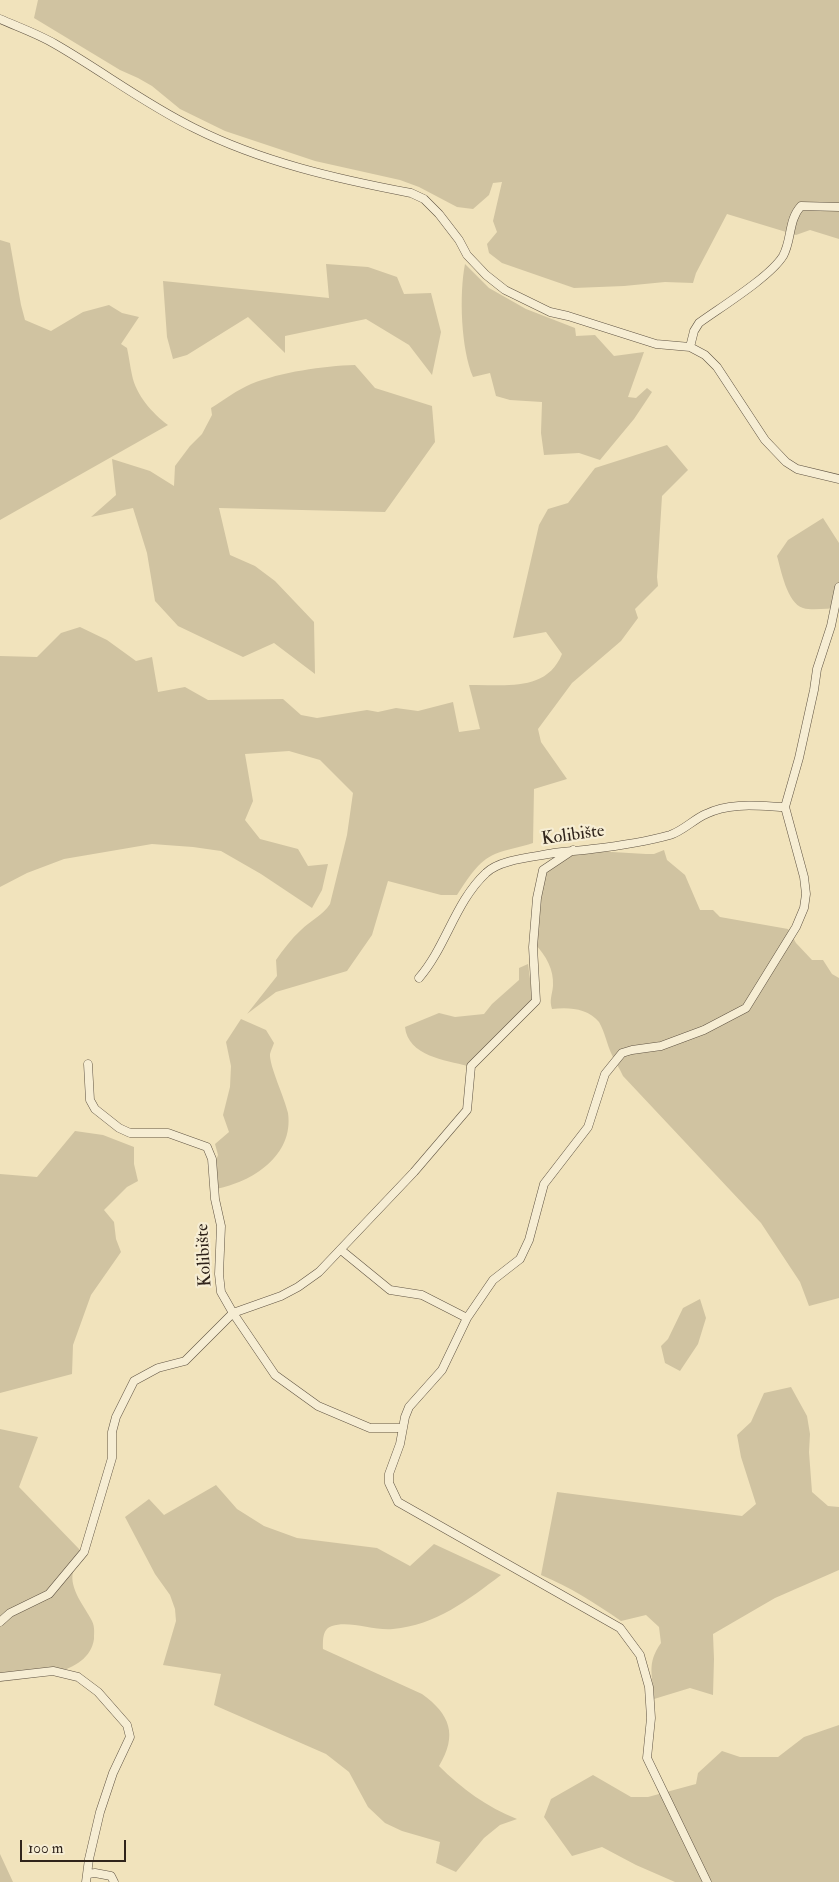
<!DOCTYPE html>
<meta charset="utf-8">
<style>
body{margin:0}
#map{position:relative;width:839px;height:1882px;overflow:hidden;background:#f1e3bc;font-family:"IM FELL Double Pica",serif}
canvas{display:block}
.scale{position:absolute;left:20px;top:1840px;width:106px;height:22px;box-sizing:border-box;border:2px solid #30241b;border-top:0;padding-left:6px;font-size:15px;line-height:18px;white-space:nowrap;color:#30241b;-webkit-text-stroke:4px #f6edd3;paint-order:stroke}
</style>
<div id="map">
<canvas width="839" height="1882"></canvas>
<div class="scale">100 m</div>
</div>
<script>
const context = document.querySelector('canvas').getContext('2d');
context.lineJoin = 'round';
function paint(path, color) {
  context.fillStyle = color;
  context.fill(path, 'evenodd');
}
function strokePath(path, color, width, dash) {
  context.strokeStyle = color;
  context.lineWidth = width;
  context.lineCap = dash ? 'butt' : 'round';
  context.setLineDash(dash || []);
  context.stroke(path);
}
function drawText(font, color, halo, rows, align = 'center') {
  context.font = font + ' "IM FELL Double Pica",serif';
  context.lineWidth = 4.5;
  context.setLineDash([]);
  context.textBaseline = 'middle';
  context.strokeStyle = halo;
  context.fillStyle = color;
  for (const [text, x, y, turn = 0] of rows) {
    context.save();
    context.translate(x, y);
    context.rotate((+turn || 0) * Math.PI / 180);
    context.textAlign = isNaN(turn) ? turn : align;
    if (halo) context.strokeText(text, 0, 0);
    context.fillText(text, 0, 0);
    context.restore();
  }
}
const green = new Path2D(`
 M38,0H839V239L810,230L796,235L727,214L696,273L693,283L665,282L624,286L574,288L502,263L489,253L487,244L497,232L493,221L502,182L493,183L489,195L473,209L457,207L419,187L400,180L315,161L225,131L180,109L152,86L138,78L120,70L34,18Z
 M0,240L10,243L21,305L25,320L51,331L83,312L109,305L122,313L139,317L121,344L127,348C129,357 130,366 132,375C136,395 152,413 168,425L0,520Z
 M326,264L368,267L397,277L404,294L431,293L441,332L432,375L409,345L366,319L285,336V353L248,317L187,355L173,359L167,337L163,281L329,298Z
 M465,264L489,288L526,309L575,328L576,336L595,335L614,356L644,352L628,397L636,398L647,388L652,392L634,419L600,460L579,453L544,455L541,433L542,402L510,400L496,396L490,373L473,377C461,349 459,294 465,264Z
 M355,365L375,388L432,406L435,442L385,512L219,508L230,555L255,566L275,581L314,622L315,674L274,643L243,657L178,626L155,601L147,553L133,508L91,517L116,495L112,459L150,471L174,486L175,466L190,446L202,434L212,415L211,408C224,400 237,390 251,384C281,372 323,366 355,365Z
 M667,445L688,470L662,496L657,577L658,586L635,609L638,618L621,641L572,683L538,729L541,742L567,779L534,789L533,843C521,847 507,849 495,854C478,861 467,880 457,895H441L388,881L372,935L347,971L276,992L247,1014L277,976L276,960C283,950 291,939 301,930C310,921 323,915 330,904L347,835L353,793L320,760L289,751L245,754L253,801L245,820L260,839L298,849L308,866L328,864L322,890L312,908L261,874L221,851L193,847L152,844L64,859L27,873L0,887V656L37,657L61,633L80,627L107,640L136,661L152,657L158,692L185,687L208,700L283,699L301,715L317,718L367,710L378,712L396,708L418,711L453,702L459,732L480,729L469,685C504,684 546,693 562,654L546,632L513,638L539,525L548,509L568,503L595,468Z
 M823,518L839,543V608C828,608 813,611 803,608C787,603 781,570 777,556L788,540Z
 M664,850L667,860L685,875L700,910H713L720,917L788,929L796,943L812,960H823L832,974L839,978V1298L809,1306L800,1282L761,1223L623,1076C620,1069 615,1062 612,1055C607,1045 605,1032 599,1022C588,1008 568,1007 552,1009C549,1000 552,996 553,986C554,969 546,956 535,944L541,870L575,852L595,851L646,854H654Z
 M528,964L533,1001L474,1058L468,1066C445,1060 408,1056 405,1027L439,1013L455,1017L484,1014L492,1004L519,980V968Z
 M241,1019L266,1030L274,1043C273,1046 271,1050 270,1054C269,1065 285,1099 288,1113C294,1156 252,1182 216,1189L214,1165L218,1155L215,1144L229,1132L223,1115L230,1087L231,1066L226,1042Z
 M75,1131L103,1135L134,1147V1164L138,1181L127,1187L104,1210L114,1222L116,1239L121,1252L91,1295L73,1345L72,1374L0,1393V1174L37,1177Z
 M700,1299L706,1318L698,1344L680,1371L665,1363L661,1346L668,1339L683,1308Z
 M791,1387L807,1416L810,1434L809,1452L812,1492L828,1506L839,1507V1570L775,1598L713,1634L714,1659L713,1695L690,1688L654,1699C653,1675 646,1664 661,1643L659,1627L646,1615L621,1621C595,1603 570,1587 541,1575L557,1492L742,1516L756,1504L741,1457L737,1435L751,1422L764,1393Z
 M0,1429L38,1437L19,1487L81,1551C78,1558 74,1565 73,1572C69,1589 85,1607 92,1621C95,1627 94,1633 94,1639C89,1676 28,1678 0,1682Z
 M216,1485L237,1509L264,1526L297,1538L377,1548L410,1566L434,1544L501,1575C468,1600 436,1625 393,1629C374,1631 349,1620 332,1626C322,1629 323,1641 323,1649L422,1694C450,1714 458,1735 439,1766C462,1789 487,1807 517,1819L500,1825L484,1838L456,1872L436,1863L440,1842L402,1831L385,1823L368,1807L349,1772L326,1754L214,1705L221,1674L163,1665L176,1621L175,1609L170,1595L155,1574L125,1517L149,1499L164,1515Z
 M839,1725V1882H675L636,1865L602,1847L572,1856L544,1817L551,1799L593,1775L631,1797H648L696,1784L698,1773L722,1751L740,1757H778L804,1737Z
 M0,1854L13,1882H0Z`);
const minor = new Path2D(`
 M0,19C18,27 38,34 55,44C102,71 145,104 194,128C262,162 337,179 411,193L424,199L439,214L459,240L467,255L486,275L505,290L550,312L568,316L656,344L690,347L705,355L717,367L765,440L786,462L797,469L839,479
 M690,347L694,331L699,323C721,307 770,277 783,256C792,240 788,220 801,206L839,207
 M419,978C446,947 455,902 486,873C500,859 535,857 554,853C567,851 579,851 592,849C618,846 645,842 670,835C683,831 694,819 706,814C730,802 759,806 785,807
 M88,1064L90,1100L95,1109L119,1128L130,1133H168L207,1147L212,1159L215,1199L221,1226L219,1274L221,1292L233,1313L275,1375L318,1406L370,1428H401
 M341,1250L390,1290L422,1295L467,1318
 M0,1622L10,1613L49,1594L84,1552L112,1458V1432L116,1417L134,1381L158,1368L185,1361L233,1313L281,1296L298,1287L319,1272L414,1172L467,1110L471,1066L536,1001L533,947L537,898L543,870L573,850
 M0,1677L53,1671L78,1677L98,1692L127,1725L130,1737L113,1773L100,1812L89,1859L86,1882
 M88,1874L95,1873L111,1876L114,1882
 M707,1882L647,1758L651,1718L649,1687L640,1655L620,1628L398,1502L389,1483V1474L400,1444L405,1417L409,1407L442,1370L467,1318L493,1280L520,1259L529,1240L544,1184L588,1127L605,1074L622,1053L632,1050L661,1046L704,1030L746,1008L796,927L804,908L806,894L804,877L785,807L799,758L814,690L817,669L831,626L839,587`);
const streetNames = [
 ["Kolibište",573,836,-8],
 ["Kolibište",205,1255,-93]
];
paint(green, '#d0c3a1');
strokePath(minor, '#605443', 9);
strokePath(minor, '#f6edd3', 8);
drawText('18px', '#30241b', '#f6edd3', streetNames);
</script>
